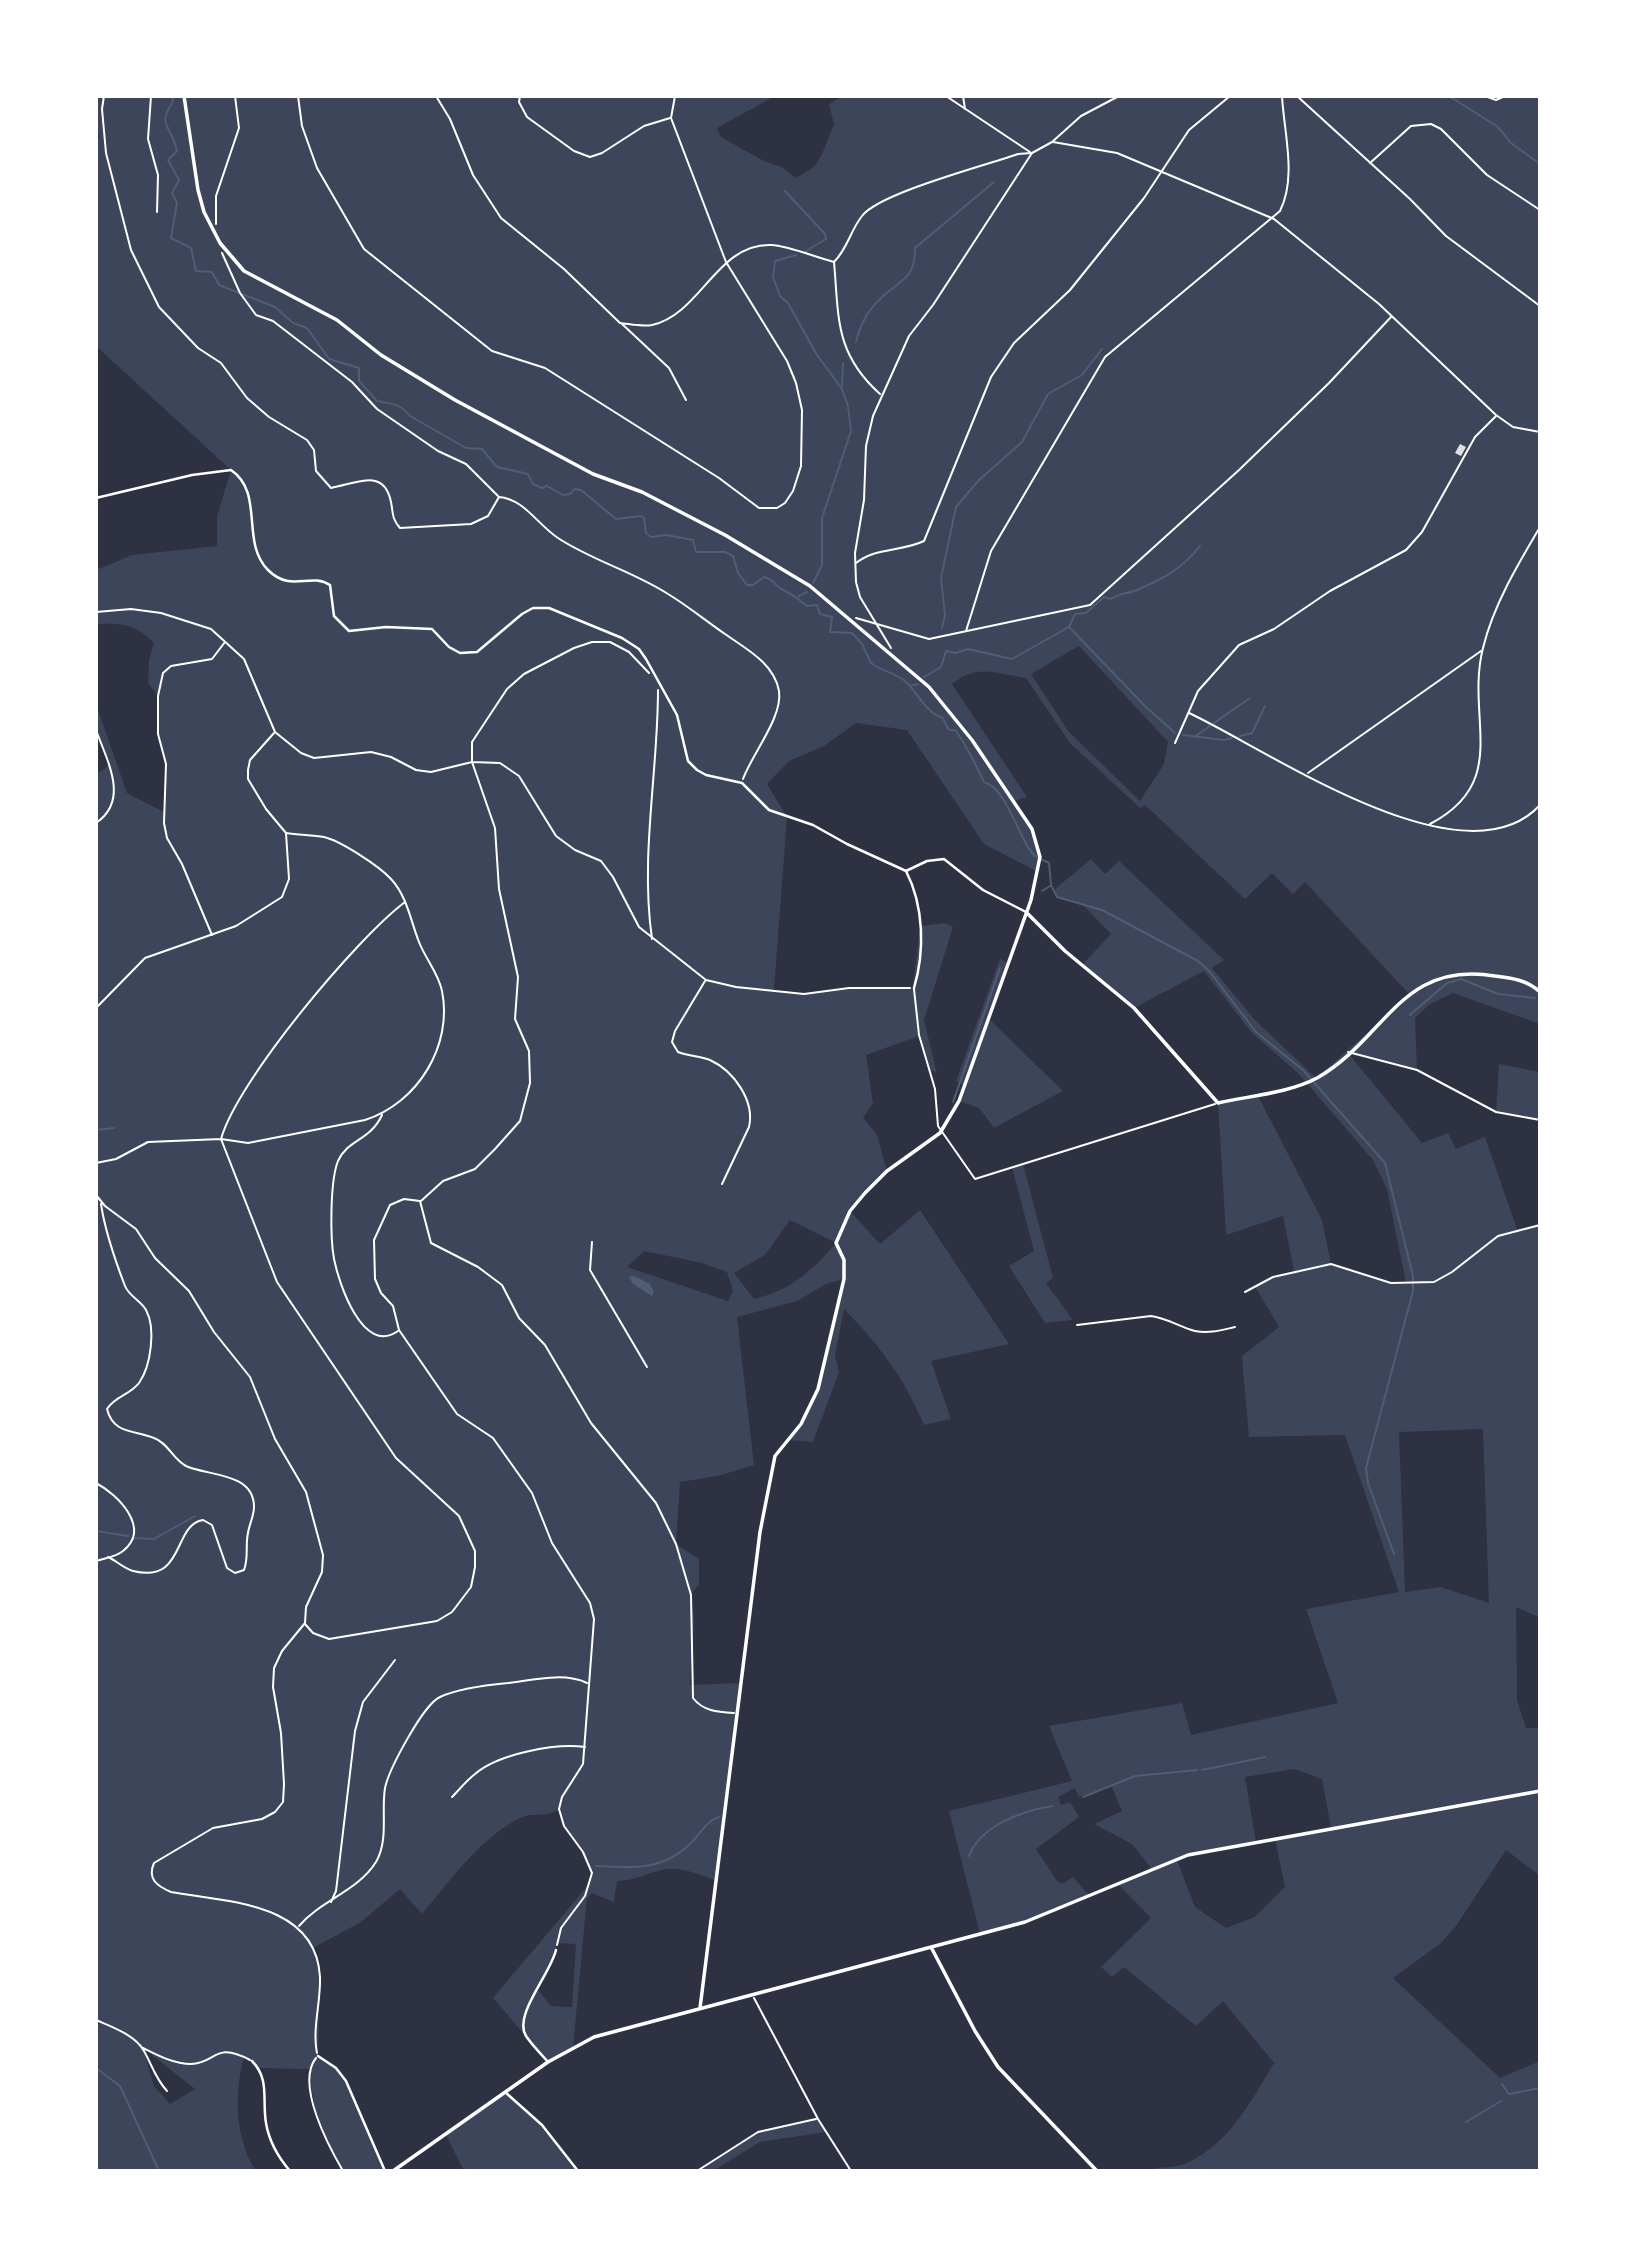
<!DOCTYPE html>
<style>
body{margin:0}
#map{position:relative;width:1636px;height:2267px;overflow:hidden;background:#2d3142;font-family:"Titillium Web",sans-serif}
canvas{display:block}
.frame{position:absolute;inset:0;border:98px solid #fff;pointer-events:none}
</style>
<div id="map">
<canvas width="1636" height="2267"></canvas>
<div class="frame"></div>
</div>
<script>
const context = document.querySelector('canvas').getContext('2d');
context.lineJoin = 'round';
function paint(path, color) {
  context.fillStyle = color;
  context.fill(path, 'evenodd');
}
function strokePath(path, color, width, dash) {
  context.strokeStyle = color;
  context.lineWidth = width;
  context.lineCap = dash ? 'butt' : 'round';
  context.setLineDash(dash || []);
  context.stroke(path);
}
const green = new Path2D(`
 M96,96H775L717,128L721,137L764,161L782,167L796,178L815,166L822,154L834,124L829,104L842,96H1540V1024L1453,993L1430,1004L1415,1018L1417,1070L1348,1053L1422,1143L1448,1133L1456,1149L1485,1137L1517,1229L1540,1225V1618L1516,1607L1517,1700L1526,1728H1540V1876L1506,1850L1456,1926L1441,1943L1393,1978L1500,2078L1540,2061V2171H1144C1158,2166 1173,2169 1187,2163C1231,2142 1250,2102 1274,2063L1223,2001L1196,2026L1124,1967L1112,1977L1101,1967L1151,1918L1117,1883L1151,1868L1132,1844L1094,1824L1122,1811L1111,1785L1079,1797L1075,1788L1058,1797L1061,1805L1070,1802L1079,1817L1036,1849L1057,1881L1062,1884L1073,1877L1089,1895L1025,1922L980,1934L949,1811L1072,1781L1049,1726L1182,1703L1191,1735L1338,1703L1306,1609L1399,1592L1345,1435L1249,1437L1242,1356L1279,1327L1254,1285L1294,1271L1283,1216L1226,1235L1218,1103L1257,1094L1322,1220L1331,1264L1391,1283H1406L1387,1189L1373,1160L1298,1073L1252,1033L1204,971L1134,1008L1082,965L1111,934L1082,904L1057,897L1055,889L1091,859L1105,874L1119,861L1224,960L1212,968L1255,1020L1316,1078L1410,995L1305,882L1293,894L1272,873L1245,899L1145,805L1140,808L1070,743L1026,678C995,674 979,663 952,684L1027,797L1014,801C1030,825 1042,843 1038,872L984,844L907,730L856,723L824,746L789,761L767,784L787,817L774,990L804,994L849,988H913L920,926L945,923L953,927L924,1020L937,1073L930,1070L919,1036L866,1055L873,1103L863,1118L877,1135L887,1171L850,1211L880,1244L920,1210L1009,1344L931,1361L951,1419L924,1425C903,1376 881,1347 844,1309L835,1355L839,1372L813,1442L788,1440C825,1395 830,1335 843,1279L826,1284L797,1301L737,1317L754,1465L718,1476L680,1482L676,1544L699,1559V1584L691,1595L694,1618L690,1685L740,1683L715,1880C700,1875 683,1867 666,1869C649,1872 636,1881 617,1881L614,1902L592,1893L587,1898L573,2047L548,2062L493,1998L590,1883C595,1852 563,1838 559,1810C542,1818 535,1812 523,1817C484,1833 449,1882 422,1914L400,1889L361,1922L313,1948L320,1975L318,2056L336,2068L346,2081L385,2171H343C324,2138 311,2107 310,2069L259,2068L244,2057C234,2092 235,2140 256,2171H96V775L109,765L96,730V704L127,793L164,812L166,764L158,734V696L148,683L149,660L154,643C135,624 123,623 96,624V570L132,555L217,546V516L231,470L96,346ZM1079,646L1168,742L1164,764L1140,801L1069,732L1031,674ZM790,1220L836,1243C811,1272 791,1290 754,1299L734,1273L765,1255ZM644,1251L702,1263L727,1272L733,1291L728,1301L627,1267ZM1483,1429L1489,1603L1440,1587L1405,1592L1399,1432ZM1294,1769L1322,1779L1331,1828L1275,1839L1285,1887L1255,1917L1226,1928L1195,1907L1176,1858L1256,1842L1245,1777ZM557,1943L576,1944L572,2007L551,2006L538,1990L552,1964ZM143,2048L195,2089L170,2104L154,2086Z
 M1000,959L1008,963L988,1018L1063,1091L994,1128L979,1108L959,1101L965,1086L956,1081Z
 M1499,1064L1540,1072V1120L1496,1112Z
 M1023,1164L1053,1278L1046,1283L1073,1320L1045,1323L1009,1266L1034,1251L1012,1167Z
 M505,2092L542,2125L578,2171H464L445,2133Z
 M818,2119L826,2132L760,2142L713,2171H697L758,2132Z`);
const water = new Path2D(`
 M634,1276L650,1284L654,1292L652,1296L633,1284L629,1277Z`);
const stream = new Path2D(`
 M172,96L173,102C156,125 172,126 177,151L168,160L179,180L172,193L177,203L171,238L191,248L196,271L212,272L219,285L275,307L293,323L307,328L329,359L359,368V381L377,401C391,404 400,403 410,416L466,448L482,449L497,467L528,474L533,484L542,488L547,486L563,495L570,494L575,489L581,490L616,519L641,516L644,518L646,533L651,537L666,535L693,540L696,552H725L733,556L738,573L747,585H753L764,577C774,579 775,586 783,590C797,597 794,596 807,606L817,605L820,614L832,617L830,632L852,633L862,644L871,663C881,671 896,673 905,681C917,691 924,712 943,718L948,729L956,731C968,748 975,763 984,782C1008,789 1018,839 1034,855C1037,858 1045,861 1049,863L1051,885L1057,897L1102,910L1198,961L1210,972L1256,1032L1303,1070L1385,1163L1413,1276V1291L1366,1468L1368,1483L1394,1554
 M1449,96L1498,127L1511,143L1540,164
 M785,191L825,234L826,239L806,251
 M796,255L775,261L773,277L780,296L788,303L817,355L842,389L848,406L851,431L822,518V565L813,583
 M856,342C860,325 867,311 880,299C900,279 915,281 915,248L994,182
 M842,386L843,363
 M799,596L807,592
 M1069,627L1075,614L1086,613L1104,597L1111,599C1118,593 1128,594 1137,590C1163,579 1183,568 1200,546
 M942,628L945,615L941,578L956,507L978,481L1022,442L1048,394L1082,375L1102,349
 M924,677L941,667L946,651L955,653L968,649L1012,659L1069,627L1144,705L1175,733
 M910,686L918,684
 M1214,723L1250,698
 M1183,735L1224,740L1232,738
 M1196,736L1210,726
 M1240,736L1252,733L1265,706
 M1042,891L1050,886
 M1410,1015L1447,983L1461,979L1498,994L1535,998
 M953,1102L1000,968
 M96,1130L114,1128
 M96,1531L128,1536
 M135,1538L154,1539L195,1516
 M1202,1770L1265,1757
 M1083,1797L1135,1776L1197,1770
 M969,1856C980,1826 1022,1811 1052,1806
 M596,1866C631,1868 663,1871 691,1843C700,1834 706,1821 719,1817
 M96,2068L120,2086L159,2171
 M1502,2084L1509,2094L1540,2088
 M1466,2122L1501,2101`);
const building = new Path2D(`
 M1460,444L1466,447L1461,456L1455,453Z`);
const path = new Path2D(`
 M104,96L102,109L106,153L131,250L159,307L198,348L221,363L247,398L269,417L307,440L314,450L316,471L331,488C361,482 387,467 392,508C393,517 394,521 400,528L471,524L488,516L499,497C524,499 537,524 558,538C591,560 634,572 668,594C688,606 706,621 725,634C746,649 774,663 779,691C783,717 752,754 743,779
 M151,96L148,139L158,175L157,212
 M298,96L302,126L317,168L364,249L492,351L545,368L719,478L759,508H777L785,503L793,491L801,466L802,410L796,383L787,361L726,262L671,118L675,96
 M436,96L450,119L473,175L501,218L564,269L620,323C630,324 642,327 652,325C701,314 717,243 771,245C790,246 814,257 834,262
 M520,96L519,102L527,117L574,151L590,157L602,153L644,126L670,118
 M946,96L1030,152
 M963,96L965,109
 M1297,96L1410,199L1446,236L1540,306
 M1485,96L1496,100L1505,96
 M1053,142L1117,153L1274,219L1379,304L1496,415L1513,427L1540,432
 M1370,163L1411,126L1431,124L1441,129L1487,175L1540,210
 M216,224V196L239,128L235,96
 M222,253L240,293L256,315L273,321L352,382L377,409L438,451L466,464L498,496
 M621,323L669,368L686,400
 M880,394C834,353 839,316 834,262C848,248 850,231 862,216C879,193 987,165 1018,154L1031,153
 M856,563C877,547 901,552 924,541L991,377L1014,343L1070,290L1144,198L1189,130L1230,96
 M96,612L131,609L161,613L211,629L244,659L275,732L301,753L314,758L371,752L391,757L416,770L431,772L472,762L500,763L519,776L556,836L575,850L601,861L613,877L639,927L706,980L736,987L804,994L849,988H910
 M856,618L929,639L1090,605L1239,470L1329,383L1391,317
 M966,631L991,551L1105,357L1280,211C1297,177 1284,133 1282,96
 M891,648L860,597L856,582L855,553L864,500L866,446L873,416L909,336L933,305L1032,153L1052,142L1081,116L1119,96
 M1189,713C1267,749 1464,888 1540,805
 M96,730C107,761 130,800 96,823
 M1175,743L1198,691L1239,645L1274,629L1330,591L1406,550L1422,532L1475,437L1496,416
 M1308,773L1481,651
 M1430,824C1512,781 1465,718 1483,648C1493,606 1518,564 1540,527
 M212,935L182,864L167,838L164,823L166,764L158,734V696L163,673L171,666L212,659L225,642
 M652,939C640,856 658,773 658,690
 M705,981L675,1031L672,1042L678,1052C688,1056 700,1056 710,1060C734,1071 755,1101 749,1127L722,1184
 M96,1008L145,958L236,926L282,897L289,879L286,833L266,809L248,779V770L250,760L274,733
 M382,1115C370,1141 348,1139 338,1161C330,1181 330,1237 334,1259C339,1284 363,1356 398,1331
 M96,1163L116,1159L148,1142L221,1139L248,1143L365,1120C418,1103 453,1045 442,991C439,974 425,958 419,942C411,922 407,896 391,879C379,866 341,841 324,837C312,835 299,835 286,833
 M96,1195L105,1206L136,1229L155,1258L189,1291L214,1332L250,1377L275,1439L306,1492L323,1555L322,1572L306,1607L305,1623L282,1651L274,1668L273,1687L281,1733L284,1784L283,1802L275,1812L262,1819L213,1828L154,1863C147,1879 157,1886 171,1892C227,1902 316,1902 320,1977C321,2002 312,2028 317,2053
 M421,1201L443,1181L475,1169L495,1149L520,1121L530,1083L529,1051L515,1019L518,977L499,889L495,828L472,762V742L507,689L524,674L574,648L592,642H610L629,652L649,673
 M101,1204C105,1231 115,1260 125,1286C129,1296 141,1301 146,1310C156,1328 151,1366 139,1383C130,1395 115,1396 107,1409C113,1434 134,1430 154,1438C168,1443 173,1459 186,1466C207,1476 254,1472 254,1507C254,1516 249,1525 248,1533C245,1546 249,1557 244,1570L235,1573L227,1568L212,1525L203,1520C172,1525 186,1584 133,1571C123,1568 117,1561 108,1557
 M592,1242L590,1270L647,1367
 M1245,1292L1273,1277L1331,1264L1391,1283L1434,1282L1452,1272L1498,1236L1540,1225
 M1077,1325L1151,1316C1167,1318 1180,1327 1195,1331C1209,1334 1222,1330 1235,1327
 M96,1483C117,1494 152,1528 123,1551C116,1557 105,1558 96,1561
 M305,1624L313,1633L329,1639L437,1621L452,1612L471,1587L475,1567V1551L459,1516L396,1458L277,1282L221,1139C237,1081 356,939 405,902
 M452,1797C459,1790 466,1781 475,1774C498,1754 555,1743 585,1747
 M331,1902L336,1891L355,1731L363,1702L395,1660
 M299,1926C321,1900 357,1892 376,1862C389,1839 381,1812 385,1788C389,1769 423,1705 440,1697C459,1688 487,1685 508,1683C533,1680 564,1672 587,1683
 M557,1945L561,1928L585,1896L592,1873L583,1852L564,1826L559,1809L562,1797L583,1764L594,1619L590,1603L552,1543L532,1493L493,1438L457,1414L399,1330L393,1306L381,1293L375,1279L374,1240L390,1205L404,1199L420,1201L431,1243L478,1267L502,1285L519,1318L545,1345L591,1423L656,1503L676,1544L691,1595L693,1698C703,1711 717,1712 734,1713
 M754,1998L818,2119L851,2171
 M96,2020C112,2027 135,2035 144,2051C152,2065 155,2078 167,2091
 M143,2048C157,2055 174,2064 191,2064C217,2063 214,2041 250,2060
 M316,2058C295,2084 329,2147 343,2171
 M697,2171L758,2132L816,2119`);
const service = new Path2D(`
 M914,989L919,1035L935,1089L938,1126L975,1179L1215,1104
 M1348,1052L1417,1070L1496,1112L1540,1120`);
const minor = new Path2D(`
 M96,498L192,475L231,470C265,493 240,542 268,570C291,593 310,572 330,585L334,616L349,631L386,627L432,629L449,647L460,653L477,652L522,614L533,608H549L622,638L639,649L646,659L677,715L688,761L697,770L706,775L742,783L769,810L813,825L847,844L906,871
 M906,871L927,861L944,859L983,890L1026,912
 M906,871C924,906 925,951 914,988
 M318,2056L336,2068L346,2081L385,2171
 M252,2061C270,2079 262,2100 266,2123C269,2141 278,2157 290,2171
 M548,2062C541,2054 532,2045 526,2036C513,2015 550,1975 556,1950
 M505,2092L542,2125L578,2171`);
const tertiary = new Path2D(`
 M184,96L198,190L204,212L220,243L244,271L337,320L381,355L455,400L593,474L642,492L725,535L810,586L929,687L972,740L1032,829L1040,857L1031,900L959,1101L940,1133L887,1171L865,1193L850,1211L836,1243L844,1260V1279L818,1389L801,1424L775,1456L760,1532L700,2008
 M1026,912L1065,951L1134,1008L1218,1103C1249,1096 1289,1093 1317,1078C1386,1039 1400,960 1495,976C1512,978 1527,980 1540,992
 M931,1947L975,2031L998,2067L1097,2171
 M393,2171L548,2062L594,2037L1025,1922L1188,1855L1540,1791`);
paint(green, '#3c4559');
paint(water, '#4f5d75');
strokePath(stream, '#4f5d75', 2);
paint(building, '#e0e0e3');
strokePath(path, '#fff', 2);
strokePath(service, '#fff', 2);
strokePath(minor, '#fff', 2.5);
strokePath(tertiary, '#fff', 3.5);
</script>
